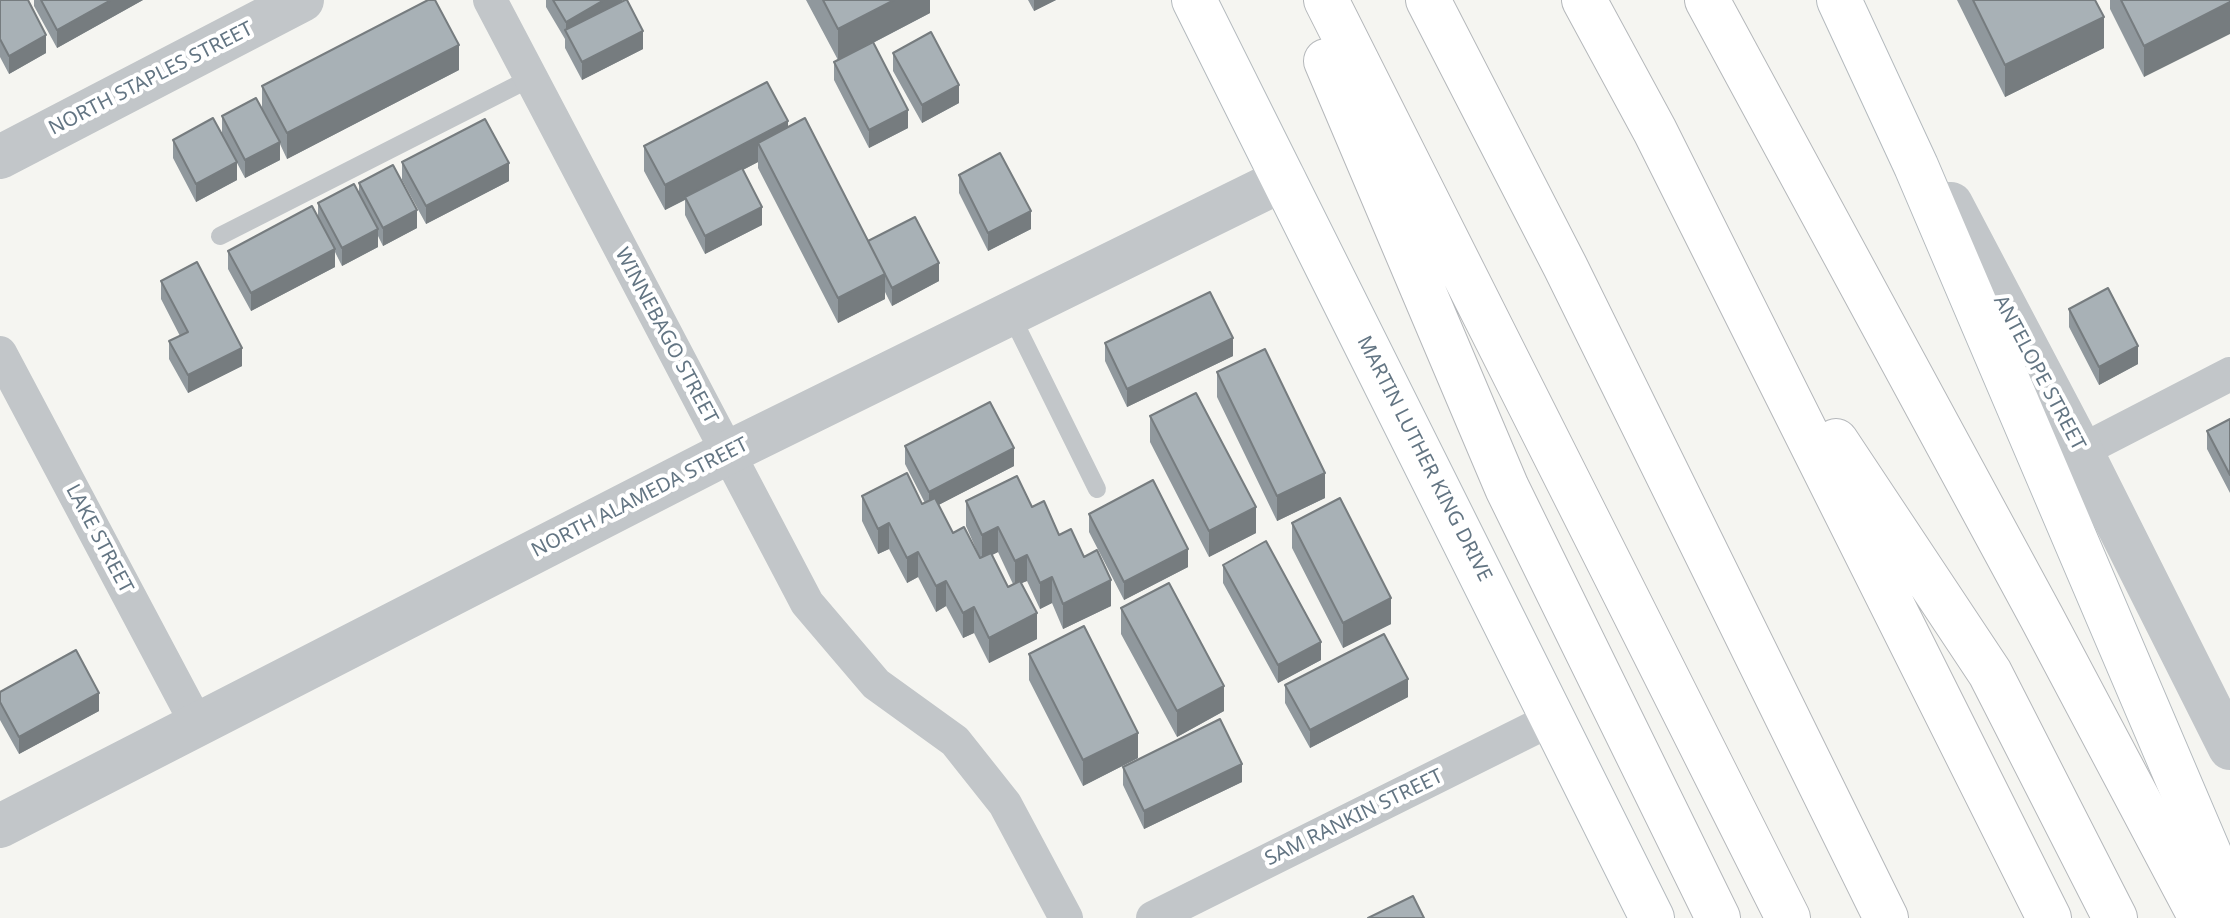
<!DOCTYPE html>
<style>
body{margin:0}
canvas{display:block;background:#f5f5f1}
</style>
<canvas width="2230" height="918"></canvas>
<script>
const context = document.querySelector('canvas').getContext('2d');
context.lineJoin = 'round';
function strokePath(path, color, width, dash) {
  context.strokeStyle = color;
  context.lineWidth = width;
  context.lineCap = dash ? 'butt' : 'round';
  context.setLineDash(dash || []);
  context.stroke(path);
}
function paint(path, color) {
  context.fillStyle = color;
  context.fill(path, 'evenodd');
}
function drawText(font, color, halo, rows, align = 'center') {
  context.font = font + ' "Noto Sans",sans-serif';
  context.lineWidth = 8;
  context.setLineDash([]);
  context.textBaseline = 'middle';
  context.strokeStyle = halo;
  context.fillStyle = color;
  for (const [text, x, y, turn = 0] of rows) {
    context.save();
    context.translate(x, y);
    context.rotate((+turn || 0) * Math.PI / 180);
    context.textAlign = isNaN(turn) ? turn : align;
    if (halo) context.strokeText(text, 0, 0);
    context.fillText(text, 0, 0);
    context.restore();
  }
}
const service = new Path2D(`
 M220,236L531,78
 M1010,313L1097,489`);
const minor = new Path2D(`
 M490,0L807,603L876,684L955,741L1005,804L1066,918
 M0,353L198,726
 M2081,451L2230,374
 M1153,918L1554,718`);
const tertiary = new Path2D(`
 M0,157L302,0
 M1951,204L2081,451L2230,748
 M0,826L727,453L1284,179`);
const secondary = new Path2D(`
 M1194,0L1652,918
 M1839,0L1916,166L2230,902`);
const motorway = new Path2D(`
 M1326,0L1788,918
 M1428,0L1565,266L1886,918
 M1584,0L1655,131L2049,918
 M1707,0L2042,618L2201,918
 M1326,61L1507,488L1718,918
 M1836,441L1990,673L2115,918`);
const wall = new Path2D(`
 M0,0L46,53L9,74L0,57Z
 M34,0H143L57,48L34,6Z
 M546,0H622L643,49L582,80L565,48V39L546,7Z
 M806,0H930V13L873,43L908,128L869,148L834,80V62L838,60Z
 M1028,0H1056L1034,11Z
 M1957,0H2095L2104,48L2005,97Z
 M2110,0H2230L2144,77L2110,9Z
 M893,53L959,103L922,123L893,71Z
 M459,70L287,159L280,144V160L245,178L237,163V180L196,202L173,158V140L222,134V116L262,109V86Z
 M788,127L868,241L939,281L892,306L885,292V299L838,323L758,168V162L743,170L762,225L705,254L685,215V200L665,210L644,171V146Z
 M402,162L509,181L426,224L402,180Z
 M959,175L1031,229L988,251L959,193Z
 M359,183L417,228L383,246L378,236V247L342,266L335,252V267L251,311L228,269V251L318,219V203L359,195Z
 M161,281L242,366L188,393L169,359V341L180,336L161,299Z
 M2069,309L2138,364L2099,385L2069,327Z
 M1105,343L1233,356L1127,407L1105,361Z
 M1217,372L1325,498L1277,521L1217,397Z
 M1150,416L1256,533L1209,557L1150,442Z
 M2230,419V493L2207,449V431Z
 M905,446L1014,466L938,505L953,533L980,558L966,526V501L1032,507L1059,535L1084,557L1111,606L1063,629L1052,603L1040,609L1027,581L1021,583L1037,639L989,663L974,633L963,638L946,606L936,612L918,577L907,583L889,549L878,554L862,521V496L922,504L925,503L905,464ZM998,552L1013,584L1008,587L992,555Z
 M1089,514L1188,567L1124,600L1089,532Z
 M1292,523L1391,624L1343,648L1292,548Z
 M1223,565L1321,660L1278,683L1223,583Z
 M1121,608L1224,711L1177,737L1121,634Z
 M1029,654L1138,758L1083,786L1029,680Z
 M1285,685L1408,697L1310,748L1285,703Z
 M0,692L99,711L19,754L0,720Z
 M1123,767L1242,782L1144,829L1123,785Z`);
const shadedWall = new Path2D(`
 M111,0H143L57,48V30Z
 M604,0H622V8L566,31V22Z
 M894,0H930V13L838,61V29Z
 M1034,0H1056L1034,11Z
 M2230,2V34L2144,77V46Z
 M2104,17V48L2005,97V65Z
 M643,31V49L582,80V62Z
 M46,35V53L9,74V56Z
 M459,45V70L287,159V133Z
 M959,85V103L922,123V105Z
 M908,110V128L869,148V130Z
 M788,121V147L758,143V162L665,210V185Z
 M280,142V160L245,178V160Z
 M237,162V180L196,202V184Z
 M509,163V181L426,224V206Z
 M762,207V225L705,254V236Z
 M417,210V228L383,246V228Z
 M1031,211V229L988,251V233Z
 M378,229V247L342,266V248Z
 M335,249V267L251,311V293Z
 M939,263V281L892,306V288Z
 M885,274V299L838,323V298Z
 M1233,338V356L1127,407V389Z
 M2138,346V364L2099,385V367Z
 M242,348V366L188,393V375Z
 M1014,448V466L929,510V492Z
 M1325,473V498L1277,521V496Z
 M1256,507V533L1209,557V531Z
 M889,523V549L878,554V529Z
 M998,527V552L982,560V535Z
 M1188,549V567L1124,600V582Z
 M918,552V577L907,583V558Z
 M1027,555V581L1015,586V561Z
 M1052,577V603L1040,609V583Z
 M1111,580V606L1063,629V604Z
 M946,581V606L936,612V586Z
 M1391,598V624L1343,648V623Z
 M974,607V633L963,638V613Z
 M1037,613V639L989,663V638Z
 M1321,642V660L1278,683V665Z
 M1408,679V697L1310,748V730Z
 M1224,686V711L1177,737V711Z
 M99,693V711L19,754V737Z
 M1138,733V758L1083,786V760Z
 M1242,764V782L1144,829V811Z`);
const building = new Path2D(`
 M0,0H28L46,35L9,56L0,39Z
 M41,0H111L57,30Z
 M428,0H435L459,45L287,133L262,86Z
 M553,0H604L566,22Z
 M625,0H627L643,31L582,62L565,30Z
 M823,0H894L838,29Z
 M1973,0H2095L2104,17L2005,65Z
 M2121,0H2230V2L2144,46Z
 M931,32L959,85L922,105L893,53Z
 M873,42L908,110L869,130L834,62Z
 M767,82L788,121L665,185L644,146Z
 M256,98L280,142L245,160L222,116Z
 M213,118L237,162L196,184L173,140Z
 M805,118L885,274L838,298L758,143Z
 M485,119L509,163L426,206L402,162Z
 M1000,153L1031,211L988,233L959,175Z
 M393,165L417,210L383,228L359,183Z
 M742,168L762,207L705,236L685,197Z
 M354,184L378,229L342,248L318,203Z
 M312,206L335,249L251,293L228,251Z
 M915,217L939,263L892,288L868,241Z
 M197,262L242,348L188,375L169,341L188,332L161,281Z
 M2108,288L2138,346L2099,367L2069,309Z
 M1210,292L1233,338L1127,389L1105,343Z
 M1265,349L1325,473L1277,496L1217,372Z
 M1196,393L1256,507L1209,531L1150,416Z
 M990,402L1014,448L929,492L905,446Z
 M2230,419V475L2207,431Z
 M907,473L922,504L935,498L953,533L964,527L980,558L991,553L1008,587L1020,581L1037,613L989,638L974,607L963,613L946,581L936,586L918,552L907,558L889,523L878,529L862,496Z
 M1017,476L1032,507L1044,501L1059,535L1071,529L1084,557L1097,550L1111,580L1063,604L1052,577L1040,583L1027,555L1015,561L998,527L982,535L966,501Z
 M1153,480L1188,549L1124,582L1089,514Z
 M1340,498L1391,598L1343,623L1292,523Z
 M1266,541L1321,642L1278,665L1223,565Z
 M1169,583L1224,686L1177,711L1121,608Z
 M1084,626L1138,733L1083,760L1029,654Z
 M1384,634L1408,679L1310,730L1285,685Z
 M76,650L99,693L19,737L0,702V692Z
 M1220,719L1242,764L1144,811L1123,767Z
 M1413,896L1424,918H1368Z`);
const streetNames = [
 ["NORTH STAPLES STREET",151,79,-27],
 ["WINNEBAGO STREET",666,336,62],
 ["ANTELOPE STREET",2039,373,62],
 ["MARTIN LUTHER KING DRIVE",1424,459,63],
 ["NORTH ALAMEDA STREET",640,498,-27],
 ["LAKE STREET",99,539,62],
 ["SAM RANKIN STREET",1354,818,-26]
];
strokePath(secondary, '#b4babe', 46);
strokePath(motorway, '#b5b8bb', 46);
strokePath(service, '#c2c6c9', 18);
strokePath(minor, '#c2c6c9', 34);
strokePath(tertiary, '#c2c6c9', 44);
strokePath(secondary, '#fff', 44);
strokePath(motorway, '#fff', 44);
paint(wall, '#90989d');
paint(shadedWall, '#767c7f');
paint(building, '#a8b1b6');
strokePath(building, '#767c7f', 2);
drawText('20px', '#637583', '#fff', streetNames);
</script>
